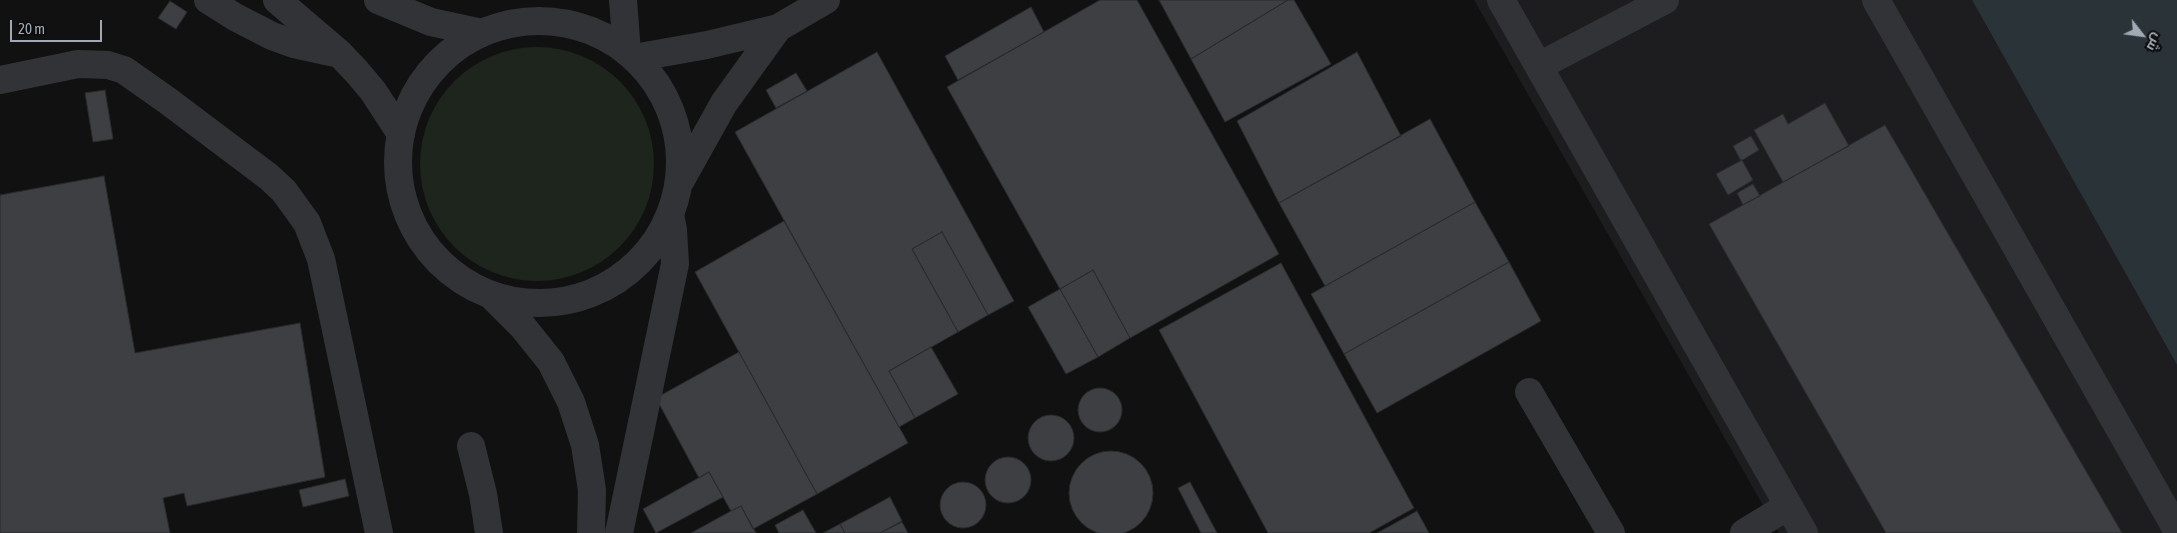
<!DOCTYPE html>
<html>
<head>
<meta charset="utf-8">
<style>
	body { margin:0 }
	#map { position:relative; width:2177px; height:533px; overflow:hidden; background:#111112; font-family:"Asap Condensed",Cairo,sans-serif }
	canvas { display:block }
	.north { position:absolute; left:2117px; top:10px; width:50px; height:50px; -webkit-text-stroke:4px #0c0c0d; paint-order:stroke; rotate:120deg; font-size:14px; font-weight:700; line-height:20px; text-align:center; color:#a1a9b4 }
	.north::after { content:''; display:block; margin:auto; width:18px; height:22px; background:#a1a9b4; clip-path:polygon(50% 0,100% 100%,50% 72%,0 100%) }
	.scale { position:absolute; left:10px; top:20px; width:92px; height:22px; box-sizing:border-box; border:2px solid #a1a9b4; border-top:0; padding-left:6px; font-size:15px; line-height:18px; white-space:nowrap; color:#a1a9b4; -webkit-text-stroke:4px #0c0c0d; paint-order:stroke }
</style>
</head>
<body>
<div id="map">
<canvas width="2177" height="533"></canvas>
<div class="north">ش</div>
<div class="scale">20 m</div>
</div>
<script>
const g = document.querySelector('canvas').getContext('2d');
g.lineJoin = 'round';
function fillPath(path, color) { g.fillStyle = color; g.fill(path, 'evenodd'); }
const shape = rows => new Path2D(rows.map(r => 'M' + r).join(''));
function stroke(path, color, width, dash) { g.strokeStyle = color; g.lineWidth = width; g.lineCap = dash ? 'butt' : 'round'; g.setLineDash(dash || []); g.stroke(path); }
fillPath(shape([
	[1474,0,1972,0,2177,365,2177,533,1779,533]
]), '#1d1d1f');
fillPath(shape([
	'420 164a117 117 0 1 1 234 0a117 117 0 1 1-234 0Z'
]), '#1d251d');
fillPath(shape([
	[1972,0,2177,0,2177,365]
]), '#293338');
const building = shape([
	[1100,0,1137,0,1279,254,1130,338,1093,270,1060,289,947,87,1100,0],
	[1159,0,1288,0,1191,59,1159,0],
	[1288,0,1294,0,1331,64,1225,122,1191,59,1288,0],
	[170,1,187,12,176,29,158,18,170,1],
	[1031,7,1044,32,958,80,945,56,1031,7],
	[877,52,1014,301,988,315,942,232,912,249,958,332,889,371,915,418,899,427,735,132,877,52],
	[1357,52,1401,136,1279,203,1237,121,1357,52],
	[796,73,807,91,776,108,766,90,796,73],
	[105,90,113,139,93,142,85,93,105,90],
	[1825,103,1849,146,1783,182,1754,130,1783,114,1788,124,1825,103],
	[1430,119,1475,202,1325,286,1279,203,1430,119],
	[1885,125,2122,533,1886,533,1709,224,1885,125],
	[1751,136,1759,150,1741,161,1733,146,1751,136],
	[1742,160,1753,180,1728,195,1716,174,1742,160],
	[104,176,135,353,300,323,325,477,187,506,184,493,163,498,170,533,0,533,0,195,104,176],
	[1753,184,1760,196,1743,205,1737,193,1753,184],
	[1475,202,1509,262,1344,354,1311,294,1475,202],
	[784,221,908,443,817,494,695,272,784,221],
	[942,232,988,315,958,332,912,249,942,232],
	[1509,262,1541,321,1377,413,1344,354,1509,262],
	[1281,263,1414,508,1369,533,1268,533,1159,330,1281,263],
	[1093,270,1130,338,1098,357,1060,289,1093,270],
	[1060,289,1098,357,1066,374,1028,307,1060,289],
	[931,347,958,394,915,418,889,371,931,347],
	[739,352,817,494,753,529,741,506,731,511,709,472,699,478,656,398,739,352],
	'1078 410a22 22 0 1 1 44 0a22 22 0 1 1-44 0Z',
	'1028 438a23 23 0 1 1 46 0a23 23 0 1 1-46 0Z',
	'1069 493a42 42 0 1 1 84 0a42 42 0 1 1-84 0Z',
	'985 480a23 23 0 1 1 46 0a23 23 0 1 1-46 0Z',
	[709,472,723,497,656,533,643,509,709,472],
	[345,479,349,496,303,507,299,490,345,479],
	[1190,482,1217,533,1201,533,1178,488,1190,482],
	'940 505a23 23 0 1 1 46 0a23 23 0 1 1-46 0Z',
	[890,497,902,521,880,533,845,533,840,524,890,497],
	[741,506,756,533,691,533,731,511,741,506],
	[803,510,816,533,779,533,775,525,803,510],
	[1417,511,1429,533,1377,533,1417,511],
	[902,522,908,533,880,533,902,522],
	[840,524,845,533,823,533,840,524]
]);
fillPath(building, '#3d3f42');
stroke(building, '#2b2b2e', 1);
stroke(shape([
	[208,0,235,17,272,36,294,44,335,53],
	[277,0,339,53,357,72,373,91,401,134],
	[378,0,431,22,482,33],
	[623,0,627,52],
	[1501,0,1804,533],
	[1876,0,2177,530],
	'398 162a141 141 0 1 1 282 0a141 141 0 1 1-282 0Z',
	[634,58,707,45,778,28,826,0],
	[1539,66,1665,0],
	[0,80,78,64,108,65,124,70,168,101,269,177,284,191,307,223,321,259,379,533],
	[681,180,724,103,778,28],
	[492,296,523,327,551,362,571,402,585,445,592,490,591,533],
	[1529,392,1611,533],
	[471,446,483,494,489,533],
	[619,533,675,264,673,230,670,214],
	[1744,533,1788,506]
]), '#323337', 28);
</script>
</body>
</html>
